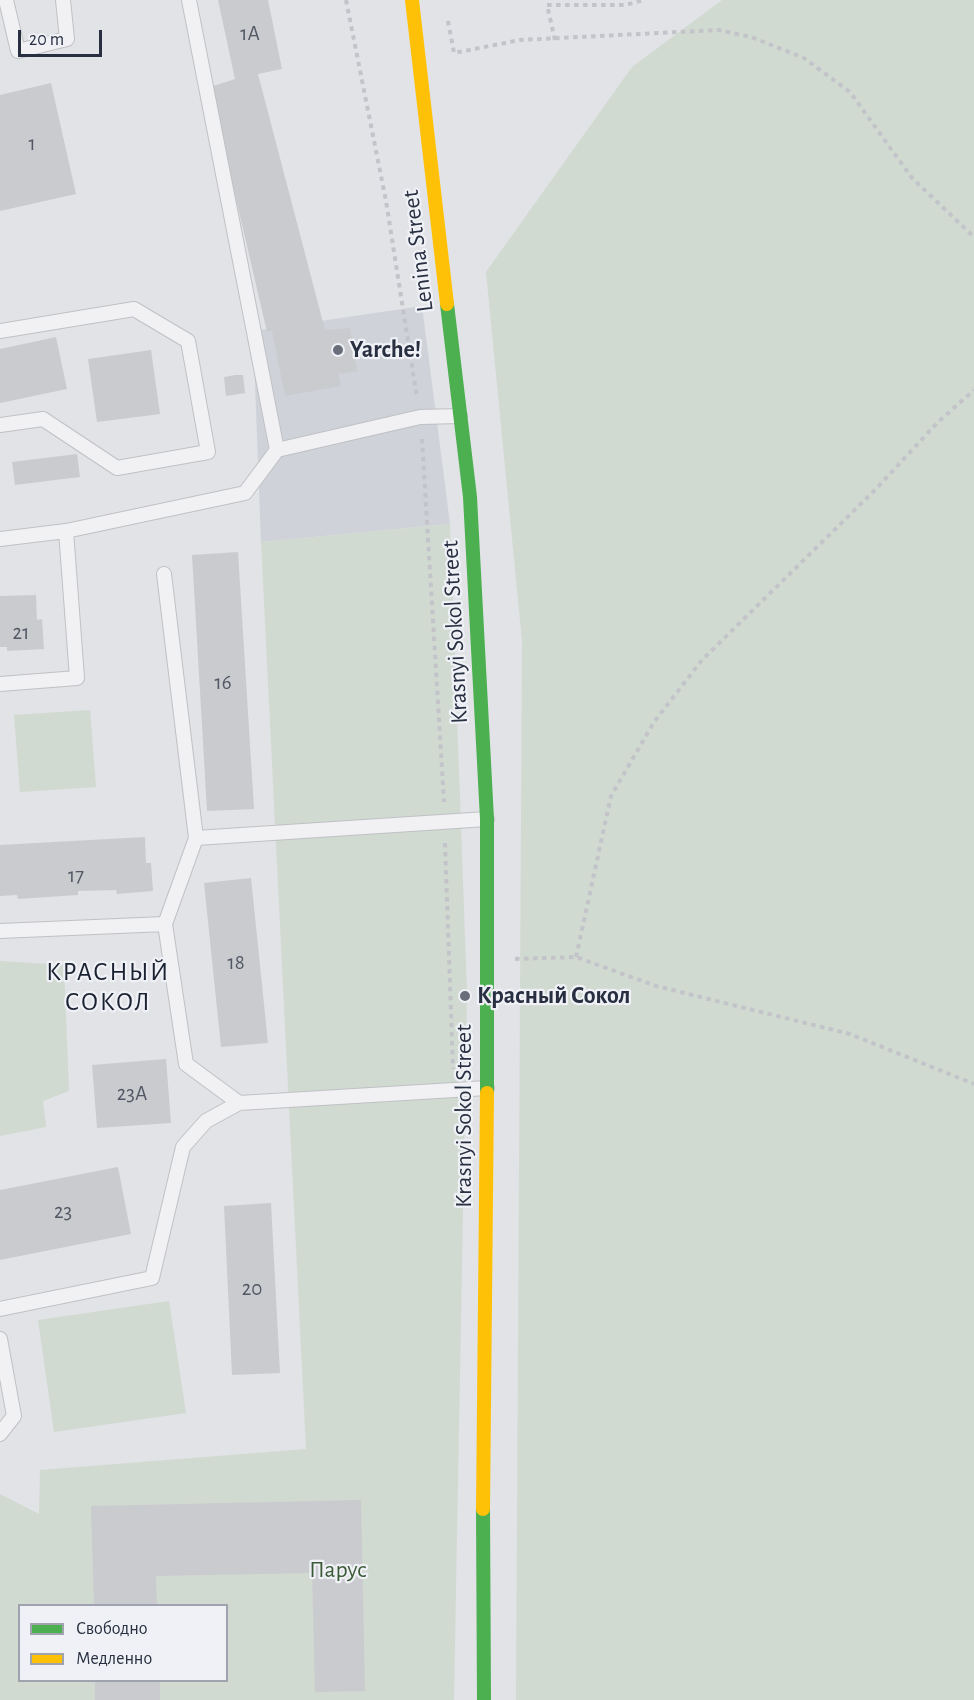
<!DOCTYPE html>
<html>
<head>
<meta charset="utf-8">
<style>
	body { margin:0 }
	#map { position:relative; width:974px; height:1700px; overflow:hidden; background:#e1e3e6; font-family:"Alegreya Sans",sans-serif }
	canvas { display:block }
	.legend { position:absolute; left:18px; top:1604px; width:210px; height:78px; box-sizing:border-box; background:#eff1f6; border:2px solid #9fa3ad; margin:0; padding:8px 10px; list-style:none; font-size:18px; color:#282f40 }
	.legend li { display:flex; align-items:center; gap:12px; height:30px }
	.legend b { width:30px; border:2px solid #9fa3ad }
	.scale { position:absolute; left:18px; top:30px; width:84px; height:27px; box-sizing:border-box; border:3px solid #282f40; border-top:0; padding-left:8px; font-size:18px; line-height:21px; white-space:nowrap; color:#282f40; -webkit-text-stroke:4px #eff1f6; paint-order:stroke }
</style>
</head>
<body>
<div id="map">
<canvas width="974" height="1700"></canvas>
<ul class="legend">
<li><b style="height:8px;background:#4caf50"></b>Свободно</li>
<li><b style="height:8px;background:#ffc107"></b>Медленно</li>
</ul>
<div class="scale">20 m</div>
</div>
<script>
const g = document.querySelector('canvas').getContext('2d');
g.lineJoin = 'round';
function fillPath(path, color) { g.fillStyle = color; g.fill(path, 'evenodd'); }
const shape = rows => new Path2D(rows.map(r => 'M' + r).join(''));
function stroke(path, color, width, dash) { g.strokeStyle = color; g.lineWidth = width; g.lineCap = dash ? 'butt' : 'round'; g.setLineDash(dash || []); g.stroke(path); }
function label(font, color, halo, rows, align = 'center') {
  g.font = font + ' "Alegreya Sans",sans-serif'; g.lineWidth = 4.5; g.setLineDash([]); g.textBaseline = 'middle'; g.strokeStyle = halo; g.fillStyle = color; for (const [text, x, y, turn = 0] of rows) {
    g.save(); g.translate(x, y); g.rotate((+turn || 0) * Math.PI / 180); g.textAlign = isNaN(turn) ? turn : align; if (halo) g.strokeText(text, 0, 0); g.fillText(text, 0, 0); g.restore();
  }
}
fillPath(shape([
	[422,306,450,524,261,542,253,331]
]), '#cfd2d9');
fillPath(shape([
	[722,0,974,0,974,1700,516,1700,522,641,486,272,632,67],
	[450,524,467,992,454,1700,0,1700,0,1494,39,1514,40,1470,306,1449,261,542],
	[20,1606,226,1606,226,1680,20,1680],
	[90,710,96,787,20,792,14,715],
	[0,961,64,965,69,1091,43,1101,46,1127,0,1136],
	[169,1301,186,1413,54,1432,38,1320]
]), '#d1dad1');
fillPath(shape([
	[218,0,268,0,282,69,258,74,325,330,350,328,357,371,338,374,341,386,285,396,272,331,267,332,210,87,235,79],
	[51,83,76,194,0,211,0,95],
	[56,337,67,389,0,403,0,349],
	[151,350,160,414,97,422,88,359],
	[235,375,243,375,245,393,226,396,224,377],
	[77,454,80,477,15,485,12,462],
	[238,552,254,809,207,811,192,555],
	[36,595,37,620,42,619,44,649,7,651,7,647,0,647,0,596],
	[145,837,146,863,151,863,153,891,117,894,116,890,78,891,78,895,18,899,17,895,0,896,0,845],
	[251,878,268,1043,221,1047,204,883],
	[166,1059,171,1123,97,1128,92,1065],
	[118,1167,131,1234,0,1260,0,1190],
	[271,1203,280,1373,232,1375,224,1206],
	[361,1500,365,1691,315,1692,312,1573,156,1576,157,1606,94,1606,91,1506],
	[95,1680,160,1680,160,1700,95,1700]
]), '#cacbce');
const lane = shape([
	[6,0,18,51,67,39,63,0],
	[189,0,277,450],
	[0,331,134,309,188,341,208,452,117,468,43,419,0,425],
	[0,539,66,531,245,493,277,450,420,417,460,416],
	[164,574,196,838],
	[0,684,77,678,66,531],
	[165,924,186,1064,239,1103],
	[0,931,165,924,196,838,487,819],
	[0,1309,152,1278,183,1147,206,1121,239,1103,487,1088],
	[0,1339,14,1416,0,1434]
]);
stroke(lane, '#bfc1c4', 16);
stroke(shape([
	[346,0,386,201,417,398],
	[448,21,454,53,520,40,718,30,751,37,804,58,850,92,912,178,974,237],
	[555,40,547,5,625,5,644,0],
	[422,439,444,802],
	[445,843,453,1069],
	[576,957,611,796,654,722,702,660,875,490,937,423,974,390],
	[515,959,576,957,656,986,850,1034,974,1084]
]), '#c3c4ca', 4, [4.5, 4.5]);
stroke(lane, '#f1f1f3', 14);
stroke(shape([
	[447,304,470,497,487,819,487,1093],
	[483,1509,484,1700]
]), '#4caf50', 14);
stroke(shape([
	[412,0,447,304],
	[483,1509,487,1093]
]), '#ffc107', 14);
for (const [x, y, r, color] of [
	[338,350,6,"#696e7a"],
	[465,996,6,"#696e7a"]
]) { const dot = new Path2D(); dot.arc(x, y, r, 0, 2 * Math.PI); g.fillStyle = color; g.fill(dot); stroke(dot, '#eff1f6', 2); }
label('21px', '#515764', null, [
	["1А",250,34],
	["1",32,144],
	["21",21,633],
	["16",223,683],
	["17",76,876],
	["18",236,963],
	["23А",132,1094],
	["23",63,1212],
	["20",252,1289]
]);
label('24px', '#282f40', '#eff1f6', [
	["Lenina Street",418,251,-97],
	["Krasnyi Sokol Street",455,632,-93],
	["Krasnyi Sokol Street",464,1116,-90]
]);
label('bold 24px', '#282f40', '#eff1f6', [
	["Yarche!",350,350],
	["Красный Сокол",477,996]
], 'left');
label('24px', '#3b5b36', '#eff1f6', [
	["Парус",338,1570]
]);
g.letterSpacing = '1.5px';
label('26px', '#1a2130', '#eff1f6', [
	["КРАСНЫЙ",108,972],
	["СОКОЛ",108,1002]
]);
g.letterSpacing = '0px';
</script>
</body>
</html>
